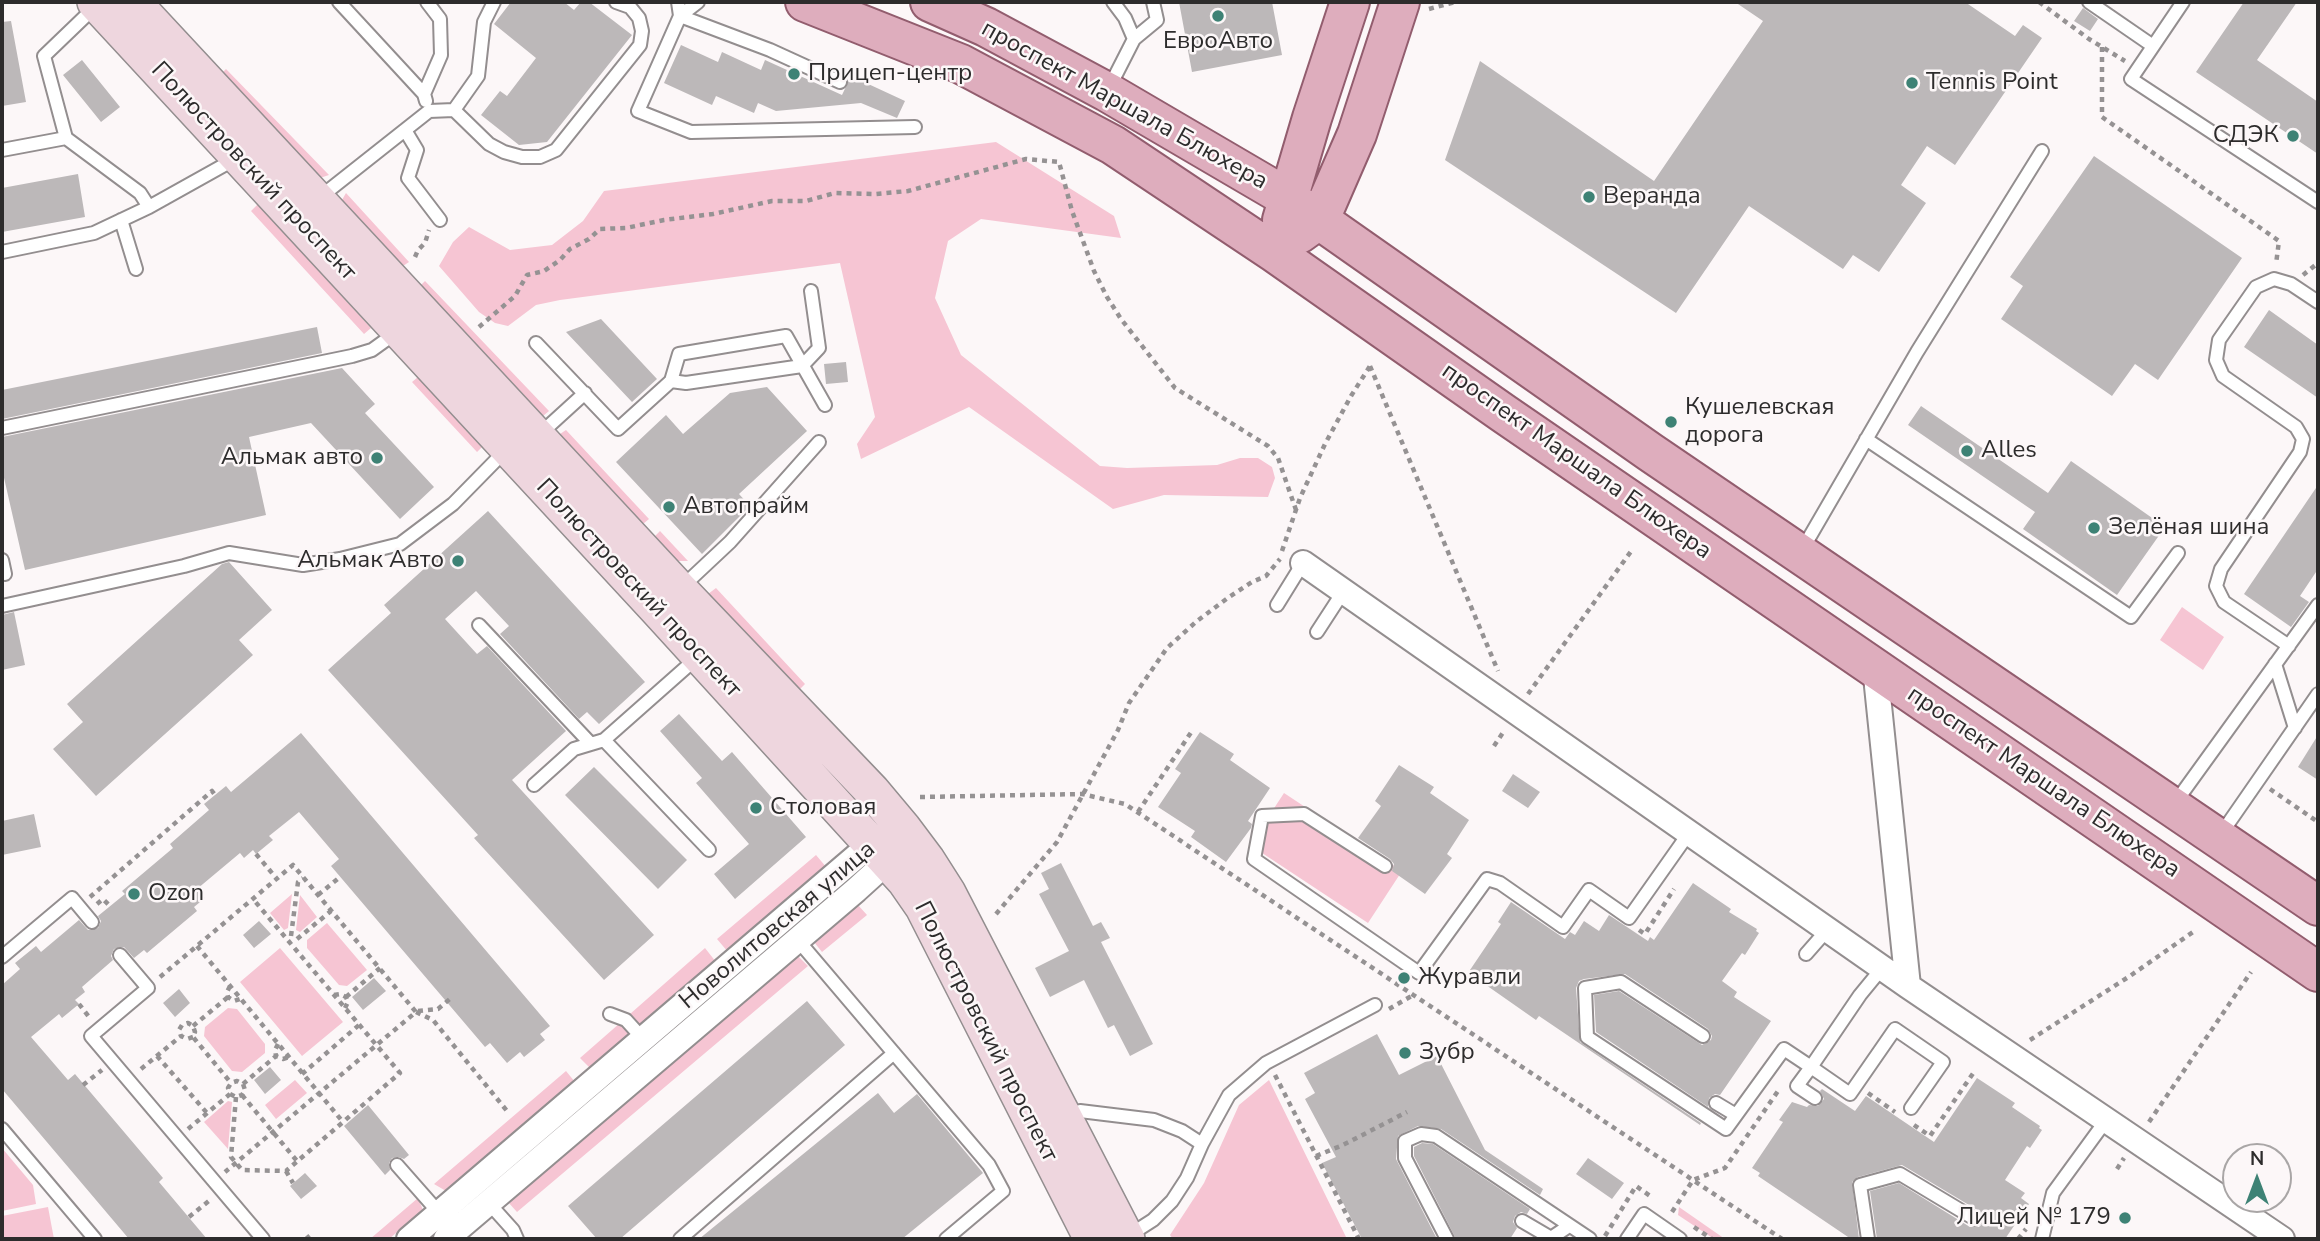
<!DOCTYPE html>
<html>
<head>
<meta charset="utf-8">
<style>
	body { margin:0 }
	#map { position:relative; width:2320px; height:1241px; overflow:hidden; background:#fcf7f8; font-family:"Nunito Sans",sans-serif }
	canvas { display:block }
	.frame { position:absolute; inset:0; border:4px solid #2d2c2c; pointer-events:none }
	.north { position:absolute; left:2222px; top:1143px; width:70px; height:70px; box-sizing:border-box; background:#fcf7f8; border:2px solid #a9a6a6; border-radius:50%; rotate:0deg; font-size:19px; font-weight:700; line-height:28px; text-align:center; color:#2d2c2c }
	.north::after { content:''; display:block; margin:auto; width:24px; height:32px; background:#3e8275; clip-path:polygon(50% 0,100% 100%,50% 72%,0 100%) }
</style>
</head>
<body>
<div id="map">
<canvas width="2320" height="1241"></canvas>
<div class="frame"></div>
<div class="north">N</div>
</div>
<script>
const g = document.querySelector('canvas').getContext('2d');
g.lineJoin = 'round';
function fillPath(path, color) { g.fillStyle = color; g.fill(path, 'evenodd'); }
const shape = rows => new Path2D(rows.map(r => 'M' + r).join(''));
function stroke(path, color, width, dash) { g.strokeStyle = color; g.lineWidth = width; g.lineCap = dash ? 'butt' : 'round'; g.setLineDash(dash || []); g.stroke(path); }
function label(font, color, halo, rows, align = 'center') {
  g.font = font + ' "Nunito Sans",sans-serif'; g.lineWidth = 5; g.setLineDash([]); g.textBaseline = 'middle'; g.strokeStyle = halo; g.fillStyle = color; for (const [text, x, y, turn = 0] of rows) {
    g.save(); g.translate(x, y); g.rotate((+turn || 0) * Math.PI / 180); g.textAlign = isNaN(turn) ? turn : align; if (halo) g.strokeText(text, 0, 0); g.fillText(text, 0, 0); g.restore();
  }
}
fillPath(shape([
	[226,69,329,175,320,178,223,72],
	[996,142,1114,216,1121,238,981,219,948,241,935,298,961,355,1100,466,1127,468,1217,465,1240,458,1258,458,1272,467,1275,478,1268,497,1164,495,1113,509,969,407,861,459,857,444,875,417,840,263,560,300,536,305,508,326,495,323,479,312,439,266,453,242,469,227,510,250,552,245,583,221,604,191],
	[346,193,409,262,403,266,342,200],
	[258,204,371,328,364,334,251,211],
	[425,281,549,411,543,416,421,285],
	[418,377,482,447,477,452,412,382],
	[566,430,649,519,643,524,560,434],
	[660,531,688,561,678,561,654,537],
	[716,588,805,684,798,691,708,594],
	[2182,607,2224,637,2203,670,2160,640],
	[1284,793,1402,871,1368,923,1250,845],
	[816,855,827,868,728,952,717,939],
	[292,894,288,928,284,930,270,913],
	[300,895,317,917,300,932,296,930],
	[858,905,867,915,822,952,814,942],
	[327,923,367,970,347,986,339,985,307,948,307,940],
	[280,948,343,1022,302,1056,240,982],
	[705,948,716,962,642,1028,630,1014],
	[798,956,808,966,517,1212,508,1202],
	[228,1008,237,1009,265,1044,265,1053,242,1072,232,1071,204,1036,205,1027],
	[620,1023,631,1035,590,1068,580,1058],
	[566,1071,575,1082,446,1191,434,1184],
	[295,1080,307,1093,276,1119,265,1105],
	[1269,1080,1347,1239,1173,1239,1170,1235,1204,1183,1239,1105],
	[228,1101,232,1102,228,1149,204,1122],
	[2,1148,33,1185,36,1204,2,1211],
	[418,1198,423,1210,389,1239,370,1239],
	[48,1207,54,1239,2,1239,2,1216],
	[1679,1207,1725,1239,1714,1239,1678,1215]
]), '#f6c5d3');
fillPath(shape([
	[511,2,564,2,574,10,581,2,589,2,632,35,547,142,519,145,481,115,500,91,507,96,536,58,494,24],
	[1179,2,1272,2,1282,55,1192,72],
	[1735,2,1965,2,2015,36,2023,25,2042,38,1955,165,1927,146,1901,185,1926,203,1879,272,1853,255,1843,269,1749,206,1676,313,1445,160,1480,61,1654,181,1763,21],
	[2244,2,2297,2,2257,60,2318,102,2318,154,2196,72],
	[2083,8,2098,19,2090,31,2074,21],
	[11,21,26,102,2,106,2,22],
	[681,45,718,62,722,52,761,70,765,60,842,95,851,76,905,101,897,118,861,103,776,111,758,103,754,113,716,96,712,105,664,83],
	[82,60,120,107,101,122,63,75],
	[2094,156,2242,258,2158,380,2135,364,2112,396,2001,319,2023,286,2010,277],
	[78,174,85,217,2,232,2,188],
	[2269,310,2318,345,2318,398,2244,347],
	[601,319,657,379,632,402,566,332],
	[317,327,322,353,2,419,2,390],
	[846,362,848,382,826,384,824,364],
	[342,368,375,404,365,413,434,487,400,519,311,423,249,437,266,515,25,570,2,469,2,437],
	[767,387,807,431,739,494,750,506,702,554,616,462,666,415,683,434,730,393],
	[1921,406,2048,493,2071,461,2165,527,2117,595,2023,529,2035,512,1908,425],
	[2318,485,2318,569,2300,596,2309,602,2291,627,2244,594],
	[488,511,645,682,599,724,587,712,579,719,500,634,509,626,476,591,445,619,477,654,487,646,566,731,512,780,654,935,604,980,474,838,478,835,328,670,391,613,384,605],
	[229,562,272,610,239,640,253,655,96,796,53,749,83,722,67,704,222,564],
	[14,612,25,665,2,670,2,615],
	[679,714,722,761,732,752,806,837,735,899,714,874,749,844,696,783,702,778,660,731],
	[1200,732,1234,754,1230,760,1270,788,1248,821,1252,824,1251,828,1226,862,1191,837,1195,831,1158,807,1181,773,1175,769],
	[301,733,550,1026,540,1034,545,1040,524,1057,520,1052,507,1063,490,1043,485,1047,331,866,339,859,299,812,269,836,273,840,256,854,253,850,244,858,240,853,197,889,205,898,194,907,197,911,147,953,144,950,134,958,124,947,114,949,111,956,113,960,82,987,85,992,75,1000,79,1004,62,1018,59,1014,31,1037,68,1080,75,1074,163,1178,159,1182,207,1239,129,1239,2,1089,2,985,20,969,15,963,36,946,41,952,79,920,88,930,98,928,101,921,98,916,125,894,122,891,173,848,170,844,209,810,204,804,226,786,231,792],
	[2318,735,2318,780,2298,767],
	[1399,765,1434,787,1430,793,1469,820,1447,854,1452,858,1425,894,1392,871,1394,864,1390,859,1358,838,1381,806,1375,801],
	[594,767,687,860,658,889,565,795],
	[1513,774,1540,792,1528,808,1502,791],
	[34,814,41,847,2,855,2,821],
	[1061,863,1093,926,1101,922,1110,938,1101,942,1153,1044,1130,1056,1114,1025,1108,1028,1084,980,1050,997,1035,968,1069,951,1039,894,1049,889,1041,873],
	[1693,883,1731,909,1729,912,1757,929,1756,931,1759,933,1745,955,1742,953,1722,981,1737,992,1734,997,1771,1021,1720,1095,1715,1094,1709,1098,1708,1107,1596,1032,1594,995,1619,991,1702,1045,1711,1040,1712,1036,1708,1029,1625,974,1584,979,1579,981,1576,988,1580,1042,1701,1123,1700,1125,1539,1016,1536,1020,1476,978,1478,975,1470,970,1501,924,1498,922,1511,902,1565,939,1570,932,1575,935,1584,921,1599,931,1609,915,1648,941,1650,937,1654,940],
	[259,921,271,934,254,948,243,935],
	[374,978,386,991,363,1010,352,997],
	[179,989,190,1003,175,1017,163,1003],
	[807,1001,845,1045,620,1239,597,1239,568,1206],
	[1377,1034,1399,1075,1437,1056,1485,1150,1543,1189,1540,1195,1441,1129,1418,1126,1398,1136,1396,1159,1437,1239,1362,1239,1322,1163,1336,1157,1305,1099,1315,1093,1304,1073],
	[270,1067,281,1080,265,1094,254,1080],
	[1977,1078,2015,1103,2012,1107,2040,1126,2039,1128,2042,1130,2030,1148,2027,1146,2005,1180,2025,1193,2021,1198,2029,1204,2005,1239,1877,1239,1870,1191,1899,1183,1970,1227,1979,1227,1983,1223,1983,1215,1979,1211,1902,1165,1858,1177,1852,1182,1859,1239,1851,1239,1758,1176,1760,1173,1752,1168,1783,1122,1779,1120,1792,1102,1807,1107,1809,1105,1818,1106,1824,1099,1820,1091,1822,1089,1855,1111,1866,1096,1934,1142],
	[878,1093,894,1113,917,1094,983,1173,902,1239,699,1239],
	[368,1105,409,1155,404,1159,399,1157,392,1158,389,1163,390,1170,385,1175,344,1126],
	[1422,1143,1433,1144,1530,1209,1527,1214,1521,1212,1515,1216,1513,1222,1517,1228,1510,1239,1456,1239,1414,1156,1414,1147],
	[1588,1158,1624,1183,1612,1199,1576,1174],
	[305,1173,317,1186,301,1199,290,1186]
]), '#bcb8b9');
const service = shape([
	[339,2,424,94],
	[678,2,680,16,698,2],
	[1113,2,1125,18,1134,39],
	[2089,2,2153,46],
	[2183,2,2131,79,2318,202],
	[96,6,44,56,66,138,140,193,149,207],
	[840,82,770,50,680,16,638,111,691,132,915,127],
	[1109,88,1134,39,1157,20,1153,2],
	[426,101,424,94,441,55,440,19,427,2],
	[454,110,478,76,484,22,494,2],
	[405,130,417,150,408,178,440,220],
	[2,150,66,138],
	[319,198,429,111,454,110,489,144,504,152,522,157,540,157,556,150,640,45,642,31,639,18,630,7,616,2],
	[121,220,136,269],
	[2,252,94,233,149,207,235,159],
	[536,343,618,429,671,381,686,383,802,366,819,348,811,291],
	[671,381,679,354,786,336,825,405],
	[2,428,352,356,372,350,397,332],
	[540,434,585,393],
	[1866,439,2131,617,2178,553],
	[1802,550,1917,352,2042,151],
	[2,560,5,574],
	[682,587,730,542,819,442],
	[1277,605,1303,563],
	[2,606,184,566,229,553,303,565,340,559,400,544,453,504,506,450],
	[479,625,591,744],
	[1317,632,1343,592],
	[2289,646,2224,602,2216,586,2221,569,2300,452,2303,439,2296,427,2223,376,2216,360,2219,340,2256,287,2274,279,2291,284,2318,302],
	[2275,664,2295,728],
	[604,740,709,850],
	[534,785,574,749,604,740,699,656],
	[2175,803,2318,605],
	[2221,834,2318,694],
	[1385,866,1304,814,1262,816,1254,859,1419,973,1487,879,1500,883,1563,927,1589,890,1629,918,1689,833],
	[796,938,989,1165,1003,1191,946,1239],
	[1806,954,1828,929],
	[120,955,148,988,91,1036,263,1239],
	[2,957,72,898,92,922],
	[1883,967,1860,995,1811,1067,1850,1094,1895,1029,1943,1062,1911,1108],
	[610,1014,626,1020,645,1041],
	[1703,1036,1621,982,1585,988,1587,1037,1726,1129,1784,1049,1811,1067,1797,1086,1815,1098],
	[1716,1103,1736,1115],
	[1066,1114,1080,1111,1154,1120,1182,1131,1202,1144],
	[2,1129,95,1239],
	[397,1165,441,1215],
	[487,1201,513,1230,517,1239],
	[1522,1221,1551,1238,1569,1226],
	[1128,1236,1153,1220,1172,1201,1187,1178,1202,1144,1229,1095,1266,1063,1375,1005],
	[680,1239,894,1053],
	[1447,1239,1405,1158,1405,1141,1421,1134,1436,1136,1590,1239],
	[1627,1239,1644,1214,1680,1239],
	[1868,1239,1860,1185,1900,1174,1975,1219],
	[2042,1239,2053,1193,2107,1119]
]);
const minor = shape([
	[1303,563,1908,986,2282,1239],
	[1875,667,1908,986],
	[409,1239,871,844,883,837],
	[446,1239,856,890,888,861,893,850]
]);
const secondary = shape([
	[95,2,657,609,905,881,923,907,1092,1239],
	[133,2,679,589,872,791,903,828,927,860,948,893,1127,1239]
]);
const primary = shape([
	[805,2,961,64,1113,145,1275,253,1503,413,2318,972],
	[930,2,986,27,1107,92,1288,198,1650,452,2318,906],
	[1282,220,1312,118,1350,2],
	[1299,234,1320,219,1357,134,1400,2]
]);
stroke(service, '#938e8f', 16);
stroke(minor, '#938e8f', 28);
stroke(secondary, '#938e8f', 38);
stroke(primary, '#925d6e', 42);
stroke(shape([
	[2039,2,2089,39,2125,61],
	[1429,9,1455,2],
	[2102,47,2102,117,2279,241,2276,264],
	[415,257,418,250,425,243,429,230],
	[2303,275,2318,263],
	[479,327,515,296,527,275,544,271,560,260,570,249,589,239,600,229,626,228,664,220,713,214,772,201,806,201,835,193,876,194,908,191,1026,159,1059,162,1072,211,1094,271,1107,297,1121,319,1175,388,1268,446,1278,458,1296,510],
	[1370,366,1498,671],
	[1282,551,1300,498,1325,444,1351,396,1370,366],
	[1528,694,1632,550],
	[1494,746,1504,731],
	[2270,789,2318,822],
	[920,797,1082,794,1125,804,1782,1239],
	[1138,812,1192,731],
	[256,854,277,879],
	[318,895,340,877],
	[90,897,212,791,215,795],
	[97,904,103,899,110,906],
	[996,914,1057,842,1118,730,1129,703,1167,648,1197,621,1229,597,1252,582,1266,576,1280,559],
	[1639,930,1645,934,1674,889],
	[291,936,298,882,303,878],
	[297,939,331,911],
	[197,946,343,1122],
	[160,977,293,865,416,1012,225,1172],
	[230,986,227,992,228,997,234,1001,240,999],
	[334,995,340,994,346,997,348,1002,345,1008],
	[346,997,380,968],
	[79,1004,89,1017],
	[1389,1009,1415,994],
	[418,1011,438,1009,451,998],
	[416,1012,433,1020,507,1111],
	[193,1026,228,997],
	[193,1037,187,1039,181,1036,179,1030,182,1025,188,1023,193,1026,195,1032,193,1037,231,1083],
	[2030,1040,2130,976,2193,932],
	[278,1044,275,1050,276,1056,283,1059,289,1057],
	[157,1056,207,1113],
	[141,1069,181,1036],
	[302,1074,359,1025],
	[1275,1075,1359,1239],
	[243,1084,276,1056],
	[83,1085,102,1070],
	[1868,1093,1895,1112],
	[242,1095,297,1161],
	[236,1097,231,1157,242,1170,286,1171,400,1073,253,899],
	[2149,1122,2251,972],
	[1914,1125,1930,1136,1974,1072],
	[188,1129,230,1094,228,1088,231,1083,237,1081,243,1084,245,1090,242,1095,236,1097,230,1094],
	[1316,1156,1343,1145,1407,1112],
	[2117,1169,2124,1158],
	[286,1171,293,1183],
	[1672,1212,1693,1180,1725,1168,1778,1091],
	[189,1217,210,1200],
	[1694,1227,1712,1239],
	[1605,1236,1636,1186,1653,1198],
	[306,1239,313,1233],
	[2018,1239,2026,1229]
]), '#959293', 4.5, [5, 5]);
stroke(service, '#fff', 12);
stroke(minor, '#fff', 24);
stroke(secondary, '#eed6de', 35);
stroke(primary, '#deadbd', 38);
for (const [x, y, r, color] of [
	[1218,16,7,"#3e8275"],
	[794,74,7,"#3e8275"],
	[1912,83,7,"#3e8275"],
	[2293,136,7,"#3e8275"],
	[1589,197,7,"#3e8275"],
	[1671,422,7,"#3e8275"],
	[1967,451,7,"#3e8275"],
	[377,458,7,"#3e8275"],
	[669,507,7,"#3e8275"],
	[2094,528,7,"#3e8275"],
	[458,561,7,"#3e8275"],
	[756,808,7,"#3e8275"],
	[134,894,7,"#3e8275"],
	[1404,978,7,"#3e8275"],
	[1405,1053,7,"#3e8275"],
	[2125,1218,7,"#3e8275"]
]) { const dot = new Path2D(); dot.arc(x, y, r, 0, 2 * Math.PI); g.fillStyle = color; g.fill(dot); stroke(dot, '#fcf7f8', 2.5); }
label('24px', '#2d2c2c', '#fcf7f8', [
	["ЕвроАвто",1218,42,"center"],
	["Прицеп-центр",808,74],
	["Tennis Point",1926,83],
	["СДЭК",2279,136,"right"],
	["Веранда",1603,197],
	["Кушелевская",1685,408],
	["дорога",1685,436],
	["Alles",1981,451],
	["Альмак авто",363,458,"right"],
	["Автопрайм",683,507],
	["Зелёная шина",2108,528],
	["Альмак Авто",444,561,"right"],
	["Столовая",770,808],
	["Ozon",148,894],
	["Журавли",1418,978],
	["Зубр",1419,1053],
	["Лицей № 179",2111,1218,"right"]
], 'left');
label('24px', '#2d2c2c', '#fcf7f8', [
	["проспект Маршала Блюхера",1124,106,29],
	["Полюстровский проспект",253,172,47],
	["проспект Маршала Блюхера",1576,462,35],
	["Полюстровский проспект",638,589,47],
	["проспект Маршала Блюхера",2043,783,34],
	["Новолитовская улица",778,926,-40],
	["Полюстровский проспект",985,1032,63]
]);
</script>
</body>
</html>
